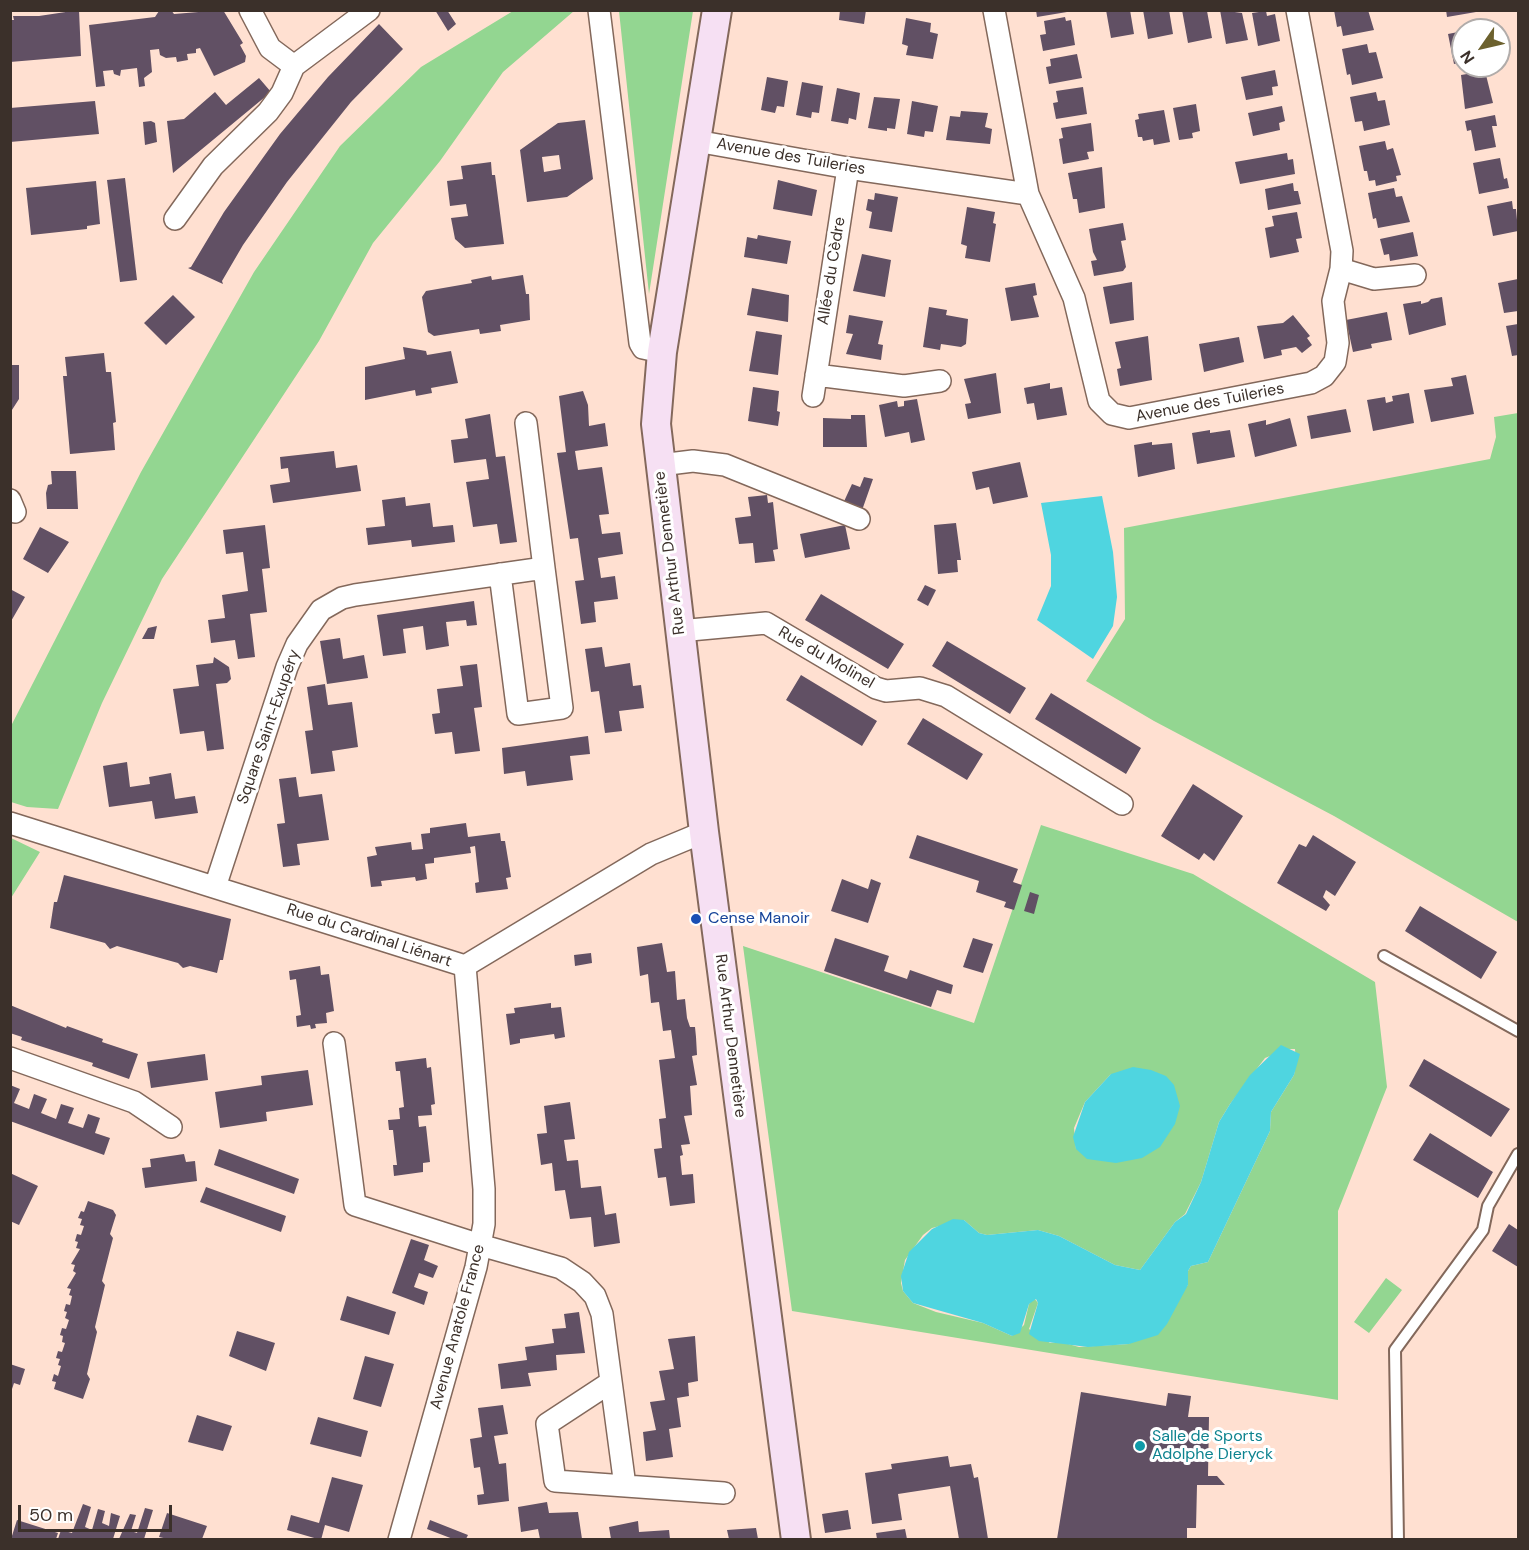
<!DOCTYPE html>
<html>
<head>
<meta charset="utf-8">
<style>
	body { margin:0 }
	#map { position:relative; width:1529px; height:1550px; overflow:hidden; background:#ffe0d1; font-family:"DM Sans",sans-serif }
	canvas { display:block }
	.frame { position:absolute; inset:0; border:12px solid #3b302a; pointer-events:none }
	.north { position:absolute; left:1451px; top:18px; width:60px; height:60px; box-sizing:border-box; background:#fff; border:2px solid #b1acaa; border-radius:50%; rotate:236deg; font-size:16px; font-weight:700; line-height:24px; text-align:center; color:#3b302a }
	.north::after { content:''; display:block; margin:auto; width:21px; height:27px; background:#6c612e; clip-path:polygon(50% 0,100% 100%,50% 72%,0 100%) }
	.scale { position:absolute; left:18px; top:1505px; width:154px; height:27px; box-sizing:border-box; border:3px solid #3b302a; border-top:0; padding-left:8px; font-size:18px; line-height:21px; white-space:nowrap; color:#3b302a; -webkit-text-stroke:4px #fff; paint-order:stroke }
</style>
</head>
<body>
<div id="map">
<canvas width="1529" height="1550"></canvas>
<div class="frame"></div>
<div class="north">N</div>
<div class="scale">50 m</div>
</div>
<script>
const g = document.querySelector('canvas').getContext('2d');
g.lineJoin = 'round';
function fillPath(path, color) { g.fillStyle = color; g.fill(path, 'evenodd'); }
const shape = rows => new Path2D(rows.map(r => 'M' + r).join(''));
function stroke(path, color, width, dash) { g.strokeStyle = color; g.lineWidth = width; g.lineCap = dash ? 'butt' : 'round'; g.setLineDash(dash || []); g.stroke(path); }
function label(font, color, halo, rows, align = 'center') {
  g.font = font + ' "DM Sans",sans-serif'; g.lineWidth = 6; g.setLineDash([]); g.textBaseline = 'middle'; g.strokeStyle = halo; g.fillStyle = color; for (const [text, x, y, turn = 0] of rows) {
    g.save(); g.translate(x, y); g.rotate((+turn || 0) * Math.PI / 180); g.textAlign = isNaN(turn) ? turn : align; if (halo) g.strokeText(text, 0, 0); g.fillText(text, 0, 0); g.restore();
  }
}
fillPath(shape([
	[513,11,574,11,503,72,440,161,373,243,319,341,162,579,102,703,58,809,27,807,11,802,11,726,141,472,254,272,340,146,421,67],
	[619,11,693,11,649,294],
	[1518,413,1518,922,1334,816,1154,721,1086,681,1125,619,1124,528,1490,459,1496,437,1494,417],
	[1041,825,1193,874,1375,982,1387,1087,1338,1211,1338,1400,792,1311,743,946,974,1023],
	[1288,1049,1295,1049,1296,1063,1294,1075,1271,1112,1270,1131,1208,1262,1191,1266,1188,1271,1188,1285,1129,1344,1079,1347,1061,1342,1050,1343,1029,1329,1038,1303,1034,1298,1029,1304,1024,1325,1012,1336,983,1323,936,1312,913,1303,903,1291,901,1283,905,1260,923,1235,932,1228,964,1220,979,1233,987,1235,1038,1230,1059,1236,1115,1265,1140,1270,1175,1222,1185,1214,1201,1182,1219,1122,1230,1104,1265,1058],
	[1111,1074,1076,1149,1074,1128,1085,1102],
	[11,838,40,852,11,898,10,838],
	[1386,1278,1402,1290,1369,1333,1354,1322]
]), '#93d691');
fillPath(shape([
	[1102,496,1113,552,1117,597,1113,626,1093,659,1037,620,1051,586,1051,555,1041,503],
	[1281,1045,1300,1054,1294,1075,1271,1112,1270,1131,1208,1262,1191,1266,1188,1271,1188,1285,1167,1324,1158,1335,1129,1344,1088,1347,1039,1341,1029,1334,1038,1303,1036,1299,1029,1304,1020,1333,1012,1336,983,1323,913,1303,903,1291,901,1276,909,1252,932,1229,953,1219,964,1220,979,1233,987,1235,1038,1230,1059,1236,1115,1265,1140,1270,1175,1222,1186,1214,1201,1182,1219,1122,1230,1104,1250,1075],
	[1133,1067,1151,1070,1166,1076,1174,1085,1180,1106,1175,1124,1160,1147,1142,1158,1116,1163,1087,1159,1076,1149,1073,1137,1085,1102,1111,1074]
]), '#4fd5e0');
fillPath(shape([
	[79,10,81,56,10,62,10,20,14,20,13,16,39,16],
	[171,10,174,14,223,10,243,43,240,45,246,56,245,62,214,76,200,48,196,49,196,53,187,54,188,60,177,62,176,57,166,58,160,55,159,49,150,50,152,72,144,78,145,86,139,87,137,68,121,70,120,76,114,74,113,70,103,71,105,86,96,87,89,25,155,17,159,11],
	[435,10,447,10,456,24,448,31],
	[840,10,866,10,864,24,839,20],
	[1036,10,1067,10,1067,12,1037,17],
	[1106,10,1130,10,1134,34,1111,38],
	[1143,10,1169,10,1173,34,1148,39],
	[1182,10,1207,11,1212,38,1188,43],
	[1220,10,1242,13,1248,40,1226,44],
	[1334,10,1368,10,1374,30,1343,36,1341,26,1337,27],
	[1446,10,1476,10,1476,12,1447,17],
	[1266,11,1267,16,1275,14,1280,41,1258,46,1252,13],
	[1065,17,1066,21,1071,20,1075,45,1043,51,1040,35,1046,34,1044,21],
	[906,18,931,23,930,32,938,34,933,59,906,55,908,46,902,44],
	[379,24,403,49,351,102,287,182,243,245,222,281,223,284,188,268,191,267,224,212,280,134,328,77],
	[1463,31,1463,62,1454,64,1448,34],
	[1367,44,1369,53,1376,52,1383,78,1352,85,1350,74,1347,75,1342,49],
	[1077,54,1082,78,1049,84,1046,67,1051,66,1050,59],
	[1275,70,1278,86,1272,87,1273,95,1246,100,1241,77],
	[1485,71,1493,103,1465,109,1461,75],
	[767,77,788,81,784,107,777,106,775,113,761,110],
	[259,78,271,92,173,173,167,121,184,119,215,92,226,105],
	[802,82,823,86,819,113,812,112,811,118,796,115],
	[1083,87,1087,114,1056,119,1053,103,1058,102,1056,91],
	[837,88,860,93,856,120,849,118,848,124,831,121],
	[1376,92,1378,101,1385,100,1390,125,1364,131,1362,121,1355,122,1350,97],
	[874,97,900,99,895,129,887,128,887,131,868,128],
	[95,101,99,134,10,142,10,108],
	[912,101,938,106,933,132,925,131,924,137,907,134],
	[1196,104,1200,131,1192,133,1193,138,1179,140,1173,108],
	[1282,106,1285,121,1279,123,1280,130,1253,136,1248,113],
	[1164,110,1170,142,1154,145,1153,139,1143,141,1142,137,1138,137,1135,120,1139,119,1138,114],
	[961,111,988,113,985,127,992,129,990,144,946,140,950,116,960,117],
	[1495,115,1497,126,1492,126,1496,147,1475,151,1471,130,1467,131,1465,121],
	[585,120,593,179,567,197,527,202,520,150,558,123],
	[559,155,561,169,544,172,542,157],
	[151,121,155,123,157,142,145,145,143,122],
	[1091,123,1094,151,1087,152,1089,159,1063,164,1059,139,1063,138,1061,128],
	[1385,141,1387,150,1393,148,1401,175,1396,176,1397,181,1376,186,1375,180,1369,181,1367,171,1364,171,1359,146],
	[1287,153,1288,160,1293,159,1295,174,1240,184,1235,162],
	[1500,158,1504,179,1507,178,1509,188,1479,194,1473,163],
	[491,162,492,175,495,175,504,244,465,248,455,239,451,218,468,216,466,204,450,206,447,181,463,179,461,166],
	[1102,167,1105,208,1079,213,1077,199,1073,199,1068,173],
	[125,178,137,280,120,282,107,180],
	[778,180,817,190,812,216,773,209],
	[96,181,100,224,87,226,87,229,31,235,26,188],
	[1293,183,1294,191,1298,191,1301,204,1268,210,1265,189],
	[1394,188,1396,197,1402,196,1410,222,1378,228,1376,218,1373,219,1368,193],
	[875,193,898,197,892,232,869,228,872,212,866,210,868,199,874,200],
	[1512,201,1513,209,1516,209,1518,231,1493,236,1487,206],
	[967,207,995,212,993,223,996,224,990,262,965,258,967,246,961,244],
	[1297,212,1302,238,1296,239,1299,252,1270,258,1265,228,1274,226,1272,216],
	[1123,223,1126,240,1121,241,1126,267,1123,271,1094,276,1091,261,1097,260,1093,252,1089,229],
	[1413,232,1418,256,1390,261,1389,254,1384,255,1380,239],
	[758,235,791,241,787,264,744,257,747,237,757,239],
	[862,254,891,260,885,297,853,291],
	[523,275,526,294,529,294,530,320,500,325,501,331,480,334,479,329,434,336,428,332,422,297,426,291,472,283,471,280,491,276,492,280],
	[1518,279,1518,311,1504,313,1498,283],
	[1132,282,1134,320,1110,324,1103,287],
	[1035,283,1037,295,1033,296,1039,317,1011,321,1005,288],
	[752,288,789,295,788,322,747,315],
	[173,295,195,317,166,345,144,323],
	[1442,297,1446,325,1409,335,1403,304,1421,301,1421,304,1428,302,1431,299],
	[929,307,947,310,946,315,968,319,966,344,961,347,941,344,940,350,923,347],
	[1387,312,1392,340,1371,344,1372,348,1353,352,1346,320],
	[849,315,883,321,878,344,883,345,881,360,846,354,853,334,846,333],
	[1293,315,1310,336,1307,338,1312,345,1302,353,1296,347,1281,350,1282,355,1264,359,1257,326,1283,323],
	[1518,324,1518,355,1512,356,1506,326],
	[756,331,782,335,778,375,749,371],
	[1148,336,1152,380,1120,386,1117,369,1121,368,1115,342],
	[1239,337,1244,362,1204,372,1199,344],
	[403,347,426,351,427,355,451,351,458,383,431,388,432,393,416,396,415,390,365,400,365,367,405,359],
	[104,353,106,372,111,372,116,422,113,423,115,450,70,454,63,376,67,376,65,357],
	[10,365,19,365,19,399,10,413],
	[996,373,1001,413,968,419,965,404,971,403,964,379],
	[1466,375,1474,414,1431,422,1424,390,1453,386,1451,378],
	[1050,383,1050,389,1062,387,1067,415,1037,420,1034,403,1027,404,1024,388],
	[753,387,779,391,777,411,780,412,778,426,748,421],
	[583,391,588,405,589,426,605,423,608,446,575,451,578,470,602,467,609,514,599,515,602,534,620,532,623,554,598,558,601,578,615,576,618,599,594,602,596,622,581,624,575,581,584,580,578,538,570,539,557,453,566,452,559,396],
	[1409,393,1414,423,1373,431,1367,400,1385,397,1386,403,1393,401,1392,396],
	[917,399,925,440,911,443,909,432,885,437,879,405,897,401,898,407,904,406,904,401],
	[1346,409,1351,432,1311,439,1307,416],
	[490,414,496,457,505,456,517,542,500,544,497,524,473,527,466,482,489,479,486,459,454,463,451,440,468,438,465,419],
	[851,415,865,415,867,447,823,447,823,418,851,419],
	[1290,418,1297,446,1255,457,1248,424,1266,420,1266,425],
	[1210,430,1210,433,1230,430,1235,457,1197,464,1192,433],
	[1152,442,1152,445,1172,443,1175,469,1138,477,1134,445],
	[334,451,336,468,357,465,361,491,273,503,270,485,290,482,288,468,281,469,280,457],
	[1020,462,1028,497,993,504,989,487,976,490,972,472],
	[51,471,76,471,78,509,47,509,46,493,48,485,52,484],
	[864,477,873,479,860,516,841,508,852,484,860,487],
	[767,495,768,503,773,502,778,549,773,550,775,561,755,563,753,543,739,544,735,518,751,516,748,497],
	[405,497,406,506,430,503,433,527,453,525,455,542,412,547,411,540,368,545,366,528,385,526,382,500],
	[956,523,961,560,957,560,958,572,938,574,934,525],
	[265,525,270,568,262,569,267,612,250,614,255,657,238,659,235,640,211,643,208,620,225,618,222,595,248,591,243,552,226,554,223,530],
	[845,525,850,549,805,558,800,534],
	[40,527,69,542,48,573,23,559],
	[925,585,936,590,928,606,917,600],
	[10,589,25,597,10,623],
	[821,594,904,644,888,669,805,620],
	[474,601,477,625,467,626,466,620,446,622,449,646,426,650,423,626,403,629,406,653,383,656,377,615],
	[157,626,154,639,142,639,148,628],
	[340,638,343,659,364,655,368,678,327,684,320,641],
	[947,641,1026,688,1010,714,932,666],
	[602,647,605,667,630,663,633,686,641,685,644,708,619,711,622,731,605,733,599,691,591,692,585,649],
	[214,657,229,667,231,679,227,683,216,684,224,749,207,751,204,731,180,734,173,689,199,686,196,665,213,663],
	[477,664,482,707,474,708,480,751,455,754,452,732,435,734,432,714,440,713,437,689,463,686,460,666],
	[801,675,877,721,862,746,786,700],
	[325,684,328,705,352,702,358,747,332,751,335,771,311,774,305,731,313,730,307,687],
	[1051,693,1141,748,1126,774,1035,719],
	[923,718,983,754,967,780,907,744],
	[588,736,590,754,570,756,573,780,527,786,525,771,504,774,502,748],
	[127,762,130,787,150,784,149,777,171,773,175,799,195,796,198,813,155,819,152,801,109,807,103,766],
	[296,777,299,797,322,794,329,840,297,844,300,865,283,867,277,824,285,823,279,779],
	[1193,784,1243,816,1214,861,1204,853,1199,860,1161,836],
	[466,823,468,837,500,833,501,841,505,841,511,877,506,878,508,889,476,893,475,883,479,882,475,846,470,847,471,853,434,858,434,863,425,864,427,879,416,881,415,877,381,881,382,886,371,887,367,857,377,855,375,847,411,842,412,850,423,849,421,834,430,833,430,828],
	[917,835,1018,869,1013,882,1022,885,1014,910,1004,907,1006,902,976,892,979,881,909,858],
	[1313,835,1356,862,1335,896,1326,890,1323,897,1330,905,1326,911,1277,883,1299,844,1306,847],
	[64,875,231,919,223,960,220,960,217,973,190,966,183,968,178,963,117,946,110,949,105,943,50,928,54,902,57,902],
	[842,879,868,889,871,879,881,883,868,923,831,911],
	[1030,892,1039,895,1034,914,1024,911],
	[1420,906,1497,952,1481,979,1405,931],
	[835,938,889,956,884,971,907,979,910,970,953,985,951,994,937,990,931,1007,824,971],
	[973,938,993,944,983,973,963,967],
	[662,943,667,972,675,971,677,1000,685,999,687,1018,690,1027,695,1027,696,1037,697,1055,692,1056,697,1085,690,1086,692,1115,684,1116,690,1144,681,1145,683,1155,680,1156,682,1175,693,1174,695,1203,670,1206,666,1177,658,1178,654,1149,662,1148,659,1119,666,1118,659,1060,675,1058,671,1030,663,1031,659,1002,651,1003,648,974,640,976,637,947],
	[591,953,592,963,575,966,574,955],
	[320,966,321,975,329,974,334,1011,326,1013,327,1023,315,1024,316,1028,311,1029,310,1025,297,1027,296,1016,301,1015,296,979,290,980,289,971],
	[551,1003,551,1008,561,1007,565,1037,555,1039,554,1034,520,1039,520,1043,510,1045,506,1014,515,1013,514,1008],
	[10,1005,66,1028,67,1026,103,1039,102,1042,138,1054,129,1079,92,1066,93,1063,21,1040,22,1037,10,1033],
	[205,1054,208,1080,151,1088,147,1062],
	[426,1058,427,1068,431,1067,435,1104,431,1105,432,1115,418,1116,419,1127,426,1126,430,1162,423,1163,423,1172,394,1176,393,1165,397,1165,393,1130,389,1130,388,1120,400,1119,399,1108,404,1107,400,1071,396,1071,395,1062],
	[1424,1059,1510,1109,1491,1137,1409,1086],
	[308,1070,313,1105,266,1112,267,1121,220,1128,215,1092,262,1085,261,1076],
	[10,1085,20,1089,14,1103,29,1109,34,1094,47,1099,41,1113,56,1119,61,1104,74,1108,68,1123,83,1128,88,1114,100,1118,95,1133,110,1138,104,1155,10,1121],
	[570,1102,575,1139,564,1140,567,1161,578,1160,581,1188,601,1186,605,1215,616,1213,620,1243,594,1247,591,1217,570,1219,565,1190,555,1191,552,1163,541,1165,537,1134,547,1133,544,1106],
	[1430,1133,1493,1172,1478,1198,1413,1160],
	[219,1149,299,1179,294,1194,214,1165],
	[184,1154,186,1162,195,1161,197,1181,145,1188,142,1168,151,1167,150,1159],
	[10,1173,38,1186,19,1225,10,1221],
	[206,1187,286,1216,281,1232,200,1202],
	[88,1201,113,1210,116,1215,110,1234,113,1238,102,1281,105,1285,95,1327,97,1332,87,1374,90,1379,83,1399,54,1389,56,1382,52,1381,54,1374,58,1376,61,1366,58,1365,60,1359,56,1358,58,1351,62,1352,65,1343,62,1342,63,1336,60,1335,62,1328,66,1329,69,1320,65,1318,67,1312,64,1311,66,1304,70,1305,72,1296,69,1295,71,1289,67,1288,76,1273,73,1271,75,1265,71,1264,80,1249,76,1248,78,1242,75,1241,77,1234,81,1235,84,1226,80,1225,82,1219,78,1218,81,1211,84,1212],
	[1509,1224,1518,1230,1518,1267,1492,1251],
	[411,1239,429,1245,424,1260,438,1266,433,1278,419,1273,414,1287,428,1292,424,1305,392,1293],
	[347,1296,396,1312,389,1335,340,1320],
	[579,1312,585,1353,556,1355,557,1370,528,1373,531,1386,501,1389,498,1364,527,1360,525,1347,554,1343,552,1329,566,1328,564,1314],
	[237,1331,275,1343,266,1371,229,1356],
	[695,1336,698,1381,688,1383,689,1396,677,1398,681,1427,669,1429,673,1457,646,1461,643,1432,656,1430,650,1402,665,1400,659,1371,674,1369,668,1339],
	[365,1356,394,1364,381,1407,353,1399],
	[10,1364,25,1369,20,1385,14,1383,11,1392],
	[1081,1392,1166,1406,1168,1393,1191,1396,1188,1417,1209,1417,1208,1476,1217,1476,1225,1485,1197,1485,1196,1528,1187,1528,1187,1539,1057,1539],
	[503,1405,508,1434,494,1436,499,1464,506,1463,509,1501,478,1505,477,1495,484,1494,480,1467,474,1468,470,1439,482,1437,478,1408],
	[197,1415,232,1426,223,1451,188,1442],
	[318,1417,368,1431,361,1457,310,1444],
	[948,1456,950,1467,971,1464,974,1478,978,1477,988,1539,959,1539,950,1486,898,1494,902,1520,872,1524,865,1473,892,1469,891,1464],
	[332,1477,363,1485,349,1532,325,1525,321,1540,287,1530,291,1515,319,1523],
	[547,1502,549,1513,578,1512,582,1539,540,1539,538,1529,521,1532,518,1507],
	[83,1504,91,1507,85,1527,92,1530,98,1509,105,1511,102,1523,109,1526,111,1513,120,1516,113,1539,58,1539,61,1530,72,1533],
	[145,1508,153,1510,144,1539,119,1539,130,1514,136,1515,131,1531,137,1533],
	[848,1510,851,1529,825,1533,822,1514],
	[167,1513,207,1526,202,1539,168,1539,159,1537],
	[17,1520,58,1533,56,1539,11,1539],
	[430,1520,468,1535,466,1539,453,1539,427,1529],
	[638,1521,639,1532,669,1530,670,1539,611,1539,609,1527],
	[756,1528,758,1539,729,1539,727,1530],
	[905,1529,907,1539,877,1539,876,1533]
]), '#615064');
const lane = shape([
	[1384,956,1518,1031],
	[1398,1540,1395,1350,1483,1230,1488,1206,1518,1154]
]);
const street = shape([
	[250,10,270,48,294,66],
	[599,10,640,343,643,348,662,352],
	[994,10,1028,194,1074,298,1099,401,1112,414,1129,418,1311,383,1324,376,1335,362,1338,343,1333,301,1341,269,1342,251,1297,10],
	[696,141,848,168,1028,194],
	[175,219,213,166,268,112,282,93,294,66,369,10],
	[1341,269,1374,279,1415,275],
	[816,375,904,386,940,381],
	[813,396,848,168],
	[660,465,693,461,725,465,859,519],
	[10,500,15,512],
	[500,574,518,714,562,708,544,568],
	[679,631,766,623,876,688,886,691,920,688,946,696,1122,804],
	[10,823,465,966,651,854,704,832],
	[215,887,287,667,297,644,321,610,342,598,355,595,544,568,526,423],
	[334,1043,355,1205,480,1245,561,1268,582,1282,595,1296,602,1314,625,1486],
	[10,1058,134,1102,171,1127],
	[611,1382,547,1424,555,1481,724,1493],
	[399,1540,476,1267,484,1224,484,1189,465,966]
]);
const secondary = shape([
	[717,10,662,352,656,424,704,832,796,1540]
]);
stroke(lane, '#83685b', 14);
stroke(street, '#83685b', 24);
stroke(secondary, '#83685b', 32);
stroke(lane, '#fff', 10);
stroke(street, '#fff', 21);
stroke(secondary, '#f6e0f3', 28);
for (const [x, y, r, color] of [
	[696,919,6,"#1a4fb4"],
	[1140,1446,6,"#0f9aa8"]
]) { const dot = new Path2D(); dot.arc(x, y, r, 0, 2 * Math.PI); g.fillStyle = color; g.fill(dot); stroke(dot, '#fff', 2); }
label('16px', '#3b302a', '#fff', [
	["Avenue des Tuileries",791,157,10],
	["Allée du Cèdre",832,271,-81],
	["Avenue des Tuileries",1210,403,-11],
	["Rue Arthur Dennetière",670,553,-97],
	["Rue du Molinel",826,658,30],
	["Square Saint-Exupéry",269,727,-71],
	["Rue du Cardinal Liénart",369,936,18],
	["Rue Arthur Dennetière",730,1036,83],
	["Avenue Anatole France",458,1327,-75]
]);
label('16px', '#164399', '#fff', [
	["Cense Manoir",708,919]
], 'left');
label('16px', '#0d838f', '#fff', [
	["Salle de Sports",1152,1437],
	["Adolphe Dieryck",1152,1455]
], 'left');
</script>
</body>
</html>
